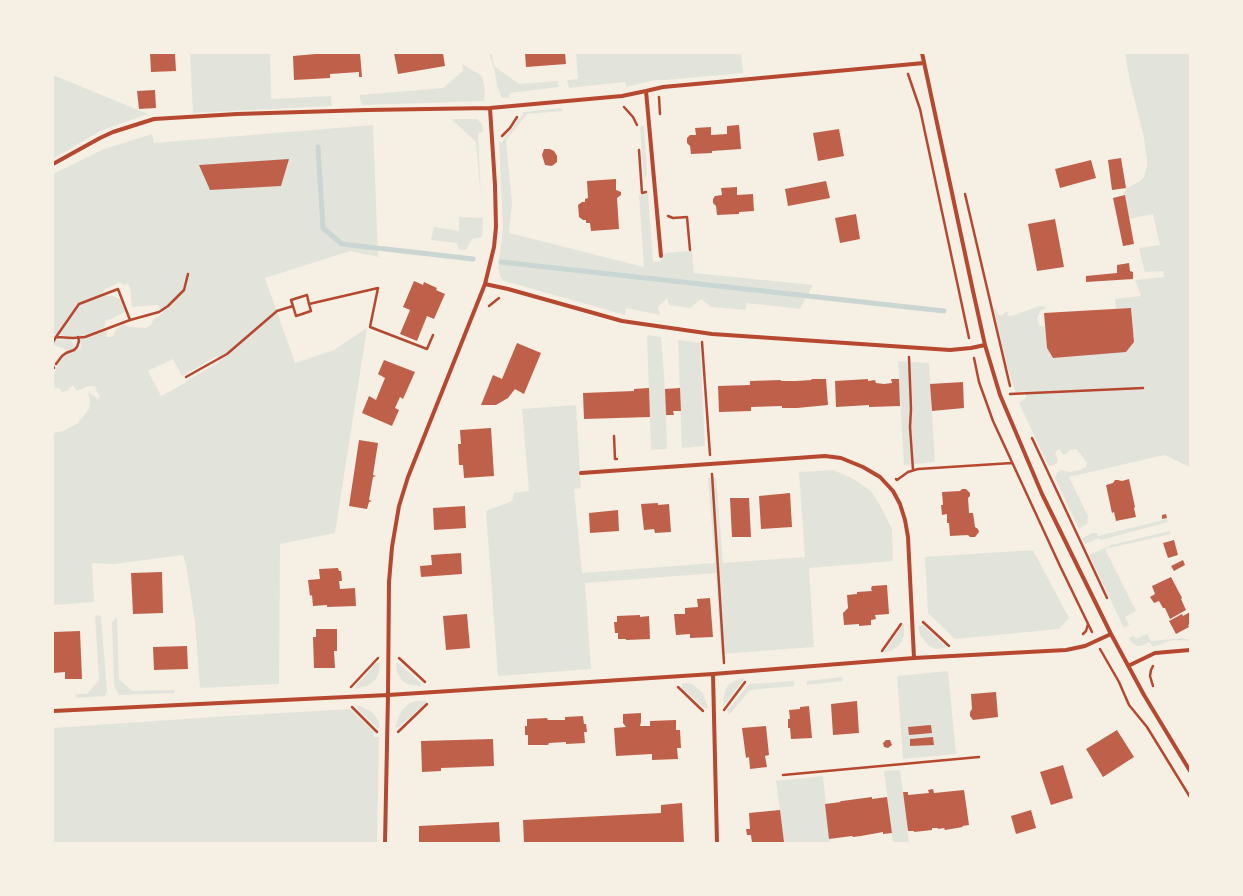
<!DOCTYPE html>
<html>
<head>
<meta charset="utf-8">
<style>
	body { margin:0 }
	#map { position:relative; width:1243px; height:896px; overflow:hidden; background:#f6efe4; font-family:"Exo 2",sans-serif }
	canvas { display:block }
	.frame { position:absolute; inset:0; border:54px solid #f6efe4; pointer-events:none }
</style>
</head>
<body>
<div id="map">
<canvas width="1243" height="896"></canvas>
<div class="frame"></div>
</div>
<script>
const g = document.querySelector('canvas').getContext('2d');
g.lineJoin = 'round';
function fillPath(path, color) { g.fillStyle = color; g.fill(path, 'evenodd'); }
const shape = rows => new Path2D(rows.map(r => 'M' + r).join(''));
function stroke(path, color, width, dash) { g.strokeStyle = color; g.lineWidth = width; g.lineCap = dash ? 'butt' : 'round'; g.setLineDash(dash || []); g.stroke(path); }
fillPath(shape([
	[190,53,270,53,271,99,331,96,332,106,193,113],
	[489,53,492,53,494,66,519,84,558,81,559,87,510,93,509,98,502,98,497,86,495,73],
	[576,53,741,53,743,73,666,80,655,80,626,87,625,82,569,88,567,80,578,79],
	[1125,53,1190,53,1190,467,1164,455,1069,477,1088,516,1087,524,1079,529,1055,478,1057,473,1061,470,1070,472,1080,470,1086,467,1087,463,1080,453,1076,449,1070,450,1066,454,1063,455,1060,450,1057,450,1055,454,1058,459,1057,463,1052,466,1048,465,1019,403,1027,397,1023,391,1016,393,1007,367,993,306,996,309,998,315,1002,315,1006,312,1009,312,1007,314,1008,316,1012,316,1039,306,1046,307,1045,309,1041,310,1037,318,1039,325,1045,327,1047,348,1053,358,1127,351,1134,342,1131,308,1116,309,1115,299,1141,296,1135,280,1164,277,1163,271,1145,272,1144,269,1139,248,1160,245,1153,214,1129,219,1124,192,1126,191,1125,189,1139,182,1144,177,1147,166,1147,160,1144,138,1130,82],
	[462,64,482,76,485,91,484,101,362,105,359,95,443,88,463,71],
	[53,75,148,114,100,131,53,159],
	[561,108,563,111,527,114,506,140,512,203,509,233,644,267,639,195,648,194,653,262,661,261,663,255,666,253,692,251,694,273,813,285,800,309,746,303,746,310,711,307,701,299,690,308,669,305,667,298,658,307,660,315,626,308,625,315,508,282,504,281,501,278,498,268,503,230,499,143,502,142,523,114,523,112],
	[451,119,477,119,482,124,483,132,478,133,481,199,476,142],
	[373,125,378,257,350,251,265,278,295,363,334,350,367,328,335,533,280,544,279,684,200,688,195,622,186,565,183,555,114,564,92,563,94,602,53,605,53,433,63,431,77,424,89,409,90,402,88,392,98,399,100,396,97,392,95,386,88,386,77,391,73,385,67,391,62,392,59,388,55,388,54,383,53,377,58,364,64,354,68,353,63,348,53,345,53,174,104,149,152,134,154,143],
	[120,282,123,285,128,284,130,288,132,307,158,305,163,313,153,320,151,325,146,328,130,327,125,325,120,326,114,332,114,335,111,337,106,337,107,333,105,331,80,338,81,348,76,350,70,338,60,341,53,339,59,335,71,337,84,336,93,333,104,327,106,320,111,319,123,313,125,308,123,303,120,299,113,296,105,296,86,302,102,294,105,289],
	[217,356,219,362,185,382,185,383,161,396,148,371,173,359,182,376],
	[641,126,644,126,647,174,644,178,640,128],
	[459,217,483,218,482,237,472,239,466,250,458,249,457,243,431,240,434,227,459,231],
	[647,335,661,337,665,389,667,449,651,450],
	[678,340,700,343,705,446,682,448],
	[898,361,929,363,935,462,904,465],
	[576,405,581,488,574,489,582,573,715,563,708,478,716,478,723,563,805,557,799,472,833,470,854,479,871,491,880,505,892,529,893,561,809,568,814,647,721,654,716,573,585,583,591,669,498,676,486,511,512,501,514,493,529,491,522,409],
	[1167,519,1168,522,1101,540,1099,538,1085,544,1082,538,1092,533,1097,533,1098,536],
	[1170,531,1171,534,1105,549,1136,611,1125,617,1129,625,1124,628,1089,555,1111,545],
	[1033,550,1069,618,1059,629,955,639,928,613,925,557],
	[95,615,101,616,107,691,105,696,77,698,75,694,87,694,99,680],
	[117,617,119,679,132,691,174,690,175,693,119,695,114,686,112,622],
	[904,623,904,635,902,641,898,646,891,651,884,652],
	[923,625,944,645,946,648,936,649,929,646,920,635,918,626],
	[1147,634,1151,641,1183,638,1184,639,1189,639,1190,641,1177,640,1169,641,1153,647,1150,642,1141,646,1137,646,1131,642,1129,638,1134,636,1136,639],
	[376,663,380,663,379,672,376,679,367,686,355,689,355,687],
	[396,663,399,664,421,683,421,686,410,685,402,681,397,672],
	[948,671,956,754,903,759,897,676],
	[842,677,843,681,807,685,807,681],
	[745,678,723,706,724,694,728,685,736,680],
	[794,681,794,686,750,690,729,715,727,711,749,684],
	[682,683,692,684,697,688,703,693,708,708,704,708,682,688],
	[416,701,426,701,426,703,399,727,395,728,399,716,402,710,410,703],
	[356,705,362,707,372,712,378,720,380,728,377,728,357,708],
	[350,709,374,732,374,737,379,737,377,843,53,843,53,728,213,717],
	[900,770,903,792,909,843,893,843,884,771],
	[823,776,830,843,784,843,776,781]
]), '#e2e4dc');
stroke(shape([
	[318,147,323,228,342,244,473,259],
	[501,262,944,311]
]), '#c9d6d2', 5);
fillPath(shape([
	[150,53,175,53,176,71,151,72],
	[327,53,360,53,362,77,359,77,359,72,330,74,330,78,294,80,293,56],
	[394,53,443,53,445,66,398,74],
	[525,53,565,53,566,64,526,67],
	[155,90,156,108,139,109,137,91],
	[739,125,741,149,712,151,712,153,691,154,690,146,687,143,687,138,690,135,696,135,695,128,711,127,711,135,727,134,727,126],
	[839,129,844,156,818,161,813,133],
	[544,149,550,149,554,151,557,156,557,162,552,166,545,165,542,155],
	[1121,158,1126,188,1112,190,1108,160],
	[289,159,281,186,210,190,199,165],
	[1091,160,1096,178,1060,188,1055,169],
	[616,179,616,190,621,192,621,195,617,198,619,229,591,231,590,223,586,223,586,220,583,220,579,217,578,205,582,202,585,202,585,199,588,198,587,181],
	[826,181,830,198,788,206,785,189],
	[737,187,737,195,753,194,754,211,739,212,739,214,717,215,716,206,713,203,713,199,715,196,722,195,721,188],
	[1125,195,1134,244,1123,246,1113,198],
	[856,214,860,239,840,243,835,218],
	[1055,219,1064,267,1037,271,1028,224],
	[1129,263,1130,271,1133,272,1133,279,1086,282,1086,276,1117,273,1117,265],
	[414,281,423,285,424,282,437,288,436,290,445,294,434,319,427,316,417,341,400,334,410,310,403,307],
	[1131,308,1134,342,1126,352,1053,358,1047,348,1044,313],
	[517,343,541,353,524,394,515,389,508,398,496,405,481,405,493,375,502,379],
	[384,360,415,372,403,399,400,397,395,408,399,410,392,426,362,413,369,396,376,400,385,378,378,374],
	[811,379,826,379,828,405,797,408,782,408,782,406,751,407,751,411,719,412,718,386,750,385,750,381,781,380,781,381,796,381,812,380],
	[868,379,868,381,875,380,876,383,884,384,892,383,891,379,899,379,900,406,869,407,869,405,836,407,835,381],
	[963,382,964,408,932,411,930,384],
	[649,388,650,417,584,419,583,393,634,391,634,389],
	[680,388,681,411,673,411,674,415,666,415,665,389],
	[491,428,494,476,464,478,463,465,459,465,458,444,461,444,460,430],
	[359,440,378,443,373,475,376,476,373,477,369,500,372,501,369,502,367,509,349,506],
	[1129,479,1135,507,1134,508,1136,517,1116,521,1114,512,1112,513,1106,485,1113,483,1115,480,1118,480,1122,481],
	[962,489,966,489,970,493,970,496,968,498,969,513,973,513,975,527,978,529,979,532,975,537,970,537,968,535,950,536,949,523,947,523,947,514,942,515,941,505,943,505,942,492,960,491],
	[790,493,792,527,761,529,759,496],
	[730,498,749,498,751,537,732,537],
	[658,503,658,505,669,504,671,532,655,533,654,529,644,530,641,504],
	[465,506,466,528,434,530,433,508],
	[618,510,619,531,590,533,589,513],
	[1166,514,1167,518,1162,519,1162,515],
	[1174,540,1178,555,1168,558,1163,543],
	[461,553,462,574,421,577,420,566,432,565,431,555],
	[1183,560,1185,565,1174,571,1171,566],
	[338,568,339,571,341,571,342,581,339,581,340,589,355,588,356,606,327,607,327,605,313,606,312,595,310,596,308,580,320,579,319,569],
	[162,572,163,613,133,614,131,573],
	[1171,577,1182,598,1181,599,1186,610,1170,619,1165,608,1163,608,1159,601,1154,603,1150,597,1155,594,1152,586],
	[887,585,889,614,875,615,876,619,871,620,871,625,859,626,859,624,844,625,843,613,848,608,847,595,857,594,857,592,872,591,871,589,872,586],
	[710,598,713,637,690,638,690,634,676,635,674,614,685,614,685,608,698,607,697,599],
	[1190,612,1190,624,1188,625,1189,627,1176,634,1169,621,1182,614,1183,616],
	[467,614,470,648,446,650,443,616],
	[640,615,640,617,649,616,650,639,626,640,626,639,618,639,618,633,615,633,614,622,617,622,617,616],
	[316,629,337,629,337,651,334,651,335,668,314,668,313,637,316,637],
	[80,631,82,679,65,679,65,672,53,673,53,632],
	[187,646,188,669,154,670,153,647],
	[996,692,998,717,973,720,970,716,970,712,972,709,971,694],
	[857,701,859,733,833,735,831,704],
	[809,706,812,738,791,739,790,728,788,728,788,719,790,719,789,710,800,709,800,707],
	[641,713,641,722,640,726,650,726,650,721,676,720,676,730,680,730,681,748,677,748,678,759,652,760,652,754,616,756,614,728,626,727,623,723,623,714],
	[583,716,584,724,586,724,587,732,584,732,585,743,566,744,566,742,549,743,548,745,528,745,528,735,525,735,525,726,527,726,527,719,547,718,548,720,565,720,565,717],
	[931,725,932,733,909,735,908,727],
	[766,726,769,755,765,756,767,767,750,769,749,757,746,758,742,728],
	[1117,730,1134,757,1103,777,1086,749],
	[933,737,934,745,910,746,910,739],
	[493,739,494,766,441,768,441,771,422,772,421,741],
	[886,740,890,740,892,745,888,748,884,747,883,743],
	[1063,765,1073,798,1051,805,1040,772],
	[933,789,934,793,964,790,969,825,962,826,963,827,945,830,944,828,938,829,938,828,932,828,932,830,914,832,914,831,908,831,903,792,908,792,908,795,929,793,928,790],
	[872,797,872,799,887,797,892,833,883,834,883,832,861,836,853,837,852,836,829,839,825,804,841,802,840,801,842,801],
	[682,803,684,843,524,843,523,820,661,813,661,805],
	[780,810,784,842,752,843,751,835,747,835,746,829,750,829,749,813],
	[1031,810,1036,828,1016,834,1011,816],
	[499,822,500,843,419,843,419,826]
]), '#bf614a');
stroke(shape([
	[908,74,920,109,969,338],
	[659,97,660,114],
	[624,107,633,117,637,125],
	[502,136,510,128,517,117],
	[639,150,642,193,646,192],
	[965,194,1010,386],
	[668,216,673,218,687,217,690,250],
	[293,306,291,300,307,295,309,304],
	[489,306,499,298],
	[56,337,79,304,118,289,130,320],
	[53,342,56,337,73,338,85,337,130,320,159,312,168,306,184,290,188,274],
	[702,342,710,455],
	[909,357,911,409,910,427,913,470],
	[974,358,979,382,993,421,1060,566,1092,632],
	[56,364,62,356,66,353,74,350,77,347,79,341,78,337],
	[53,366,54,368],
	[186,377,227,354,277,311,293,306,296,316,311,311,309,304,378,288,370,327,427,349,433,335],
	[1010,394,1143,388],
	[614,436,615,459,617,459],
	[1032,438,1107,598],
	[712,474,724,663],
	[896,479,897,480,908,472,918,469,1012,463],
	[923,622,949,646],
	[1083,634,1086,631,1088,624],
	[1100,649,1119,682,1129,705,1147,727,1190,797],
	[882,651,901,624],
	[399,658,425,682],
	[1153,686,1150,676,1151,670,1153,666],
	[351,687,378,658],
	[678,687,703,711],
	[352,707,377,732],
	[724,710,745,682],
	[398,732,427,704],
	[783,775,979,757]
]), '#b5482f', 2.5);
stroke(shape([
	[922,53,973,291,985,345,1000,395,1042,494,1111,634,1144,695,1190,771],
	[646,91,661,256],
	[53,164,100,138,113,132,154,119,237,114,367,110,490,108,622,96,646,91,663,87,924,63],
	[485,284,508,289,622,321,712,334,950,350,971,348,985,345],
	[581,473,825,456,841,458,863,467,880,477,893,491,900,504,905,520,908,537,914,658],
	[1128,666,1155,653,1190,650],
	[713,674,717,843],
	[53,711,388,695,713,674,914,658,1066,650,1085,646,1111,634],
	[385,843,388,695,389,582,392,547,399,506,408,477,485,284,494,247,496,227,495,185,490,108]
]), '#b5482f', 4);
</script>
</body>
</html>
